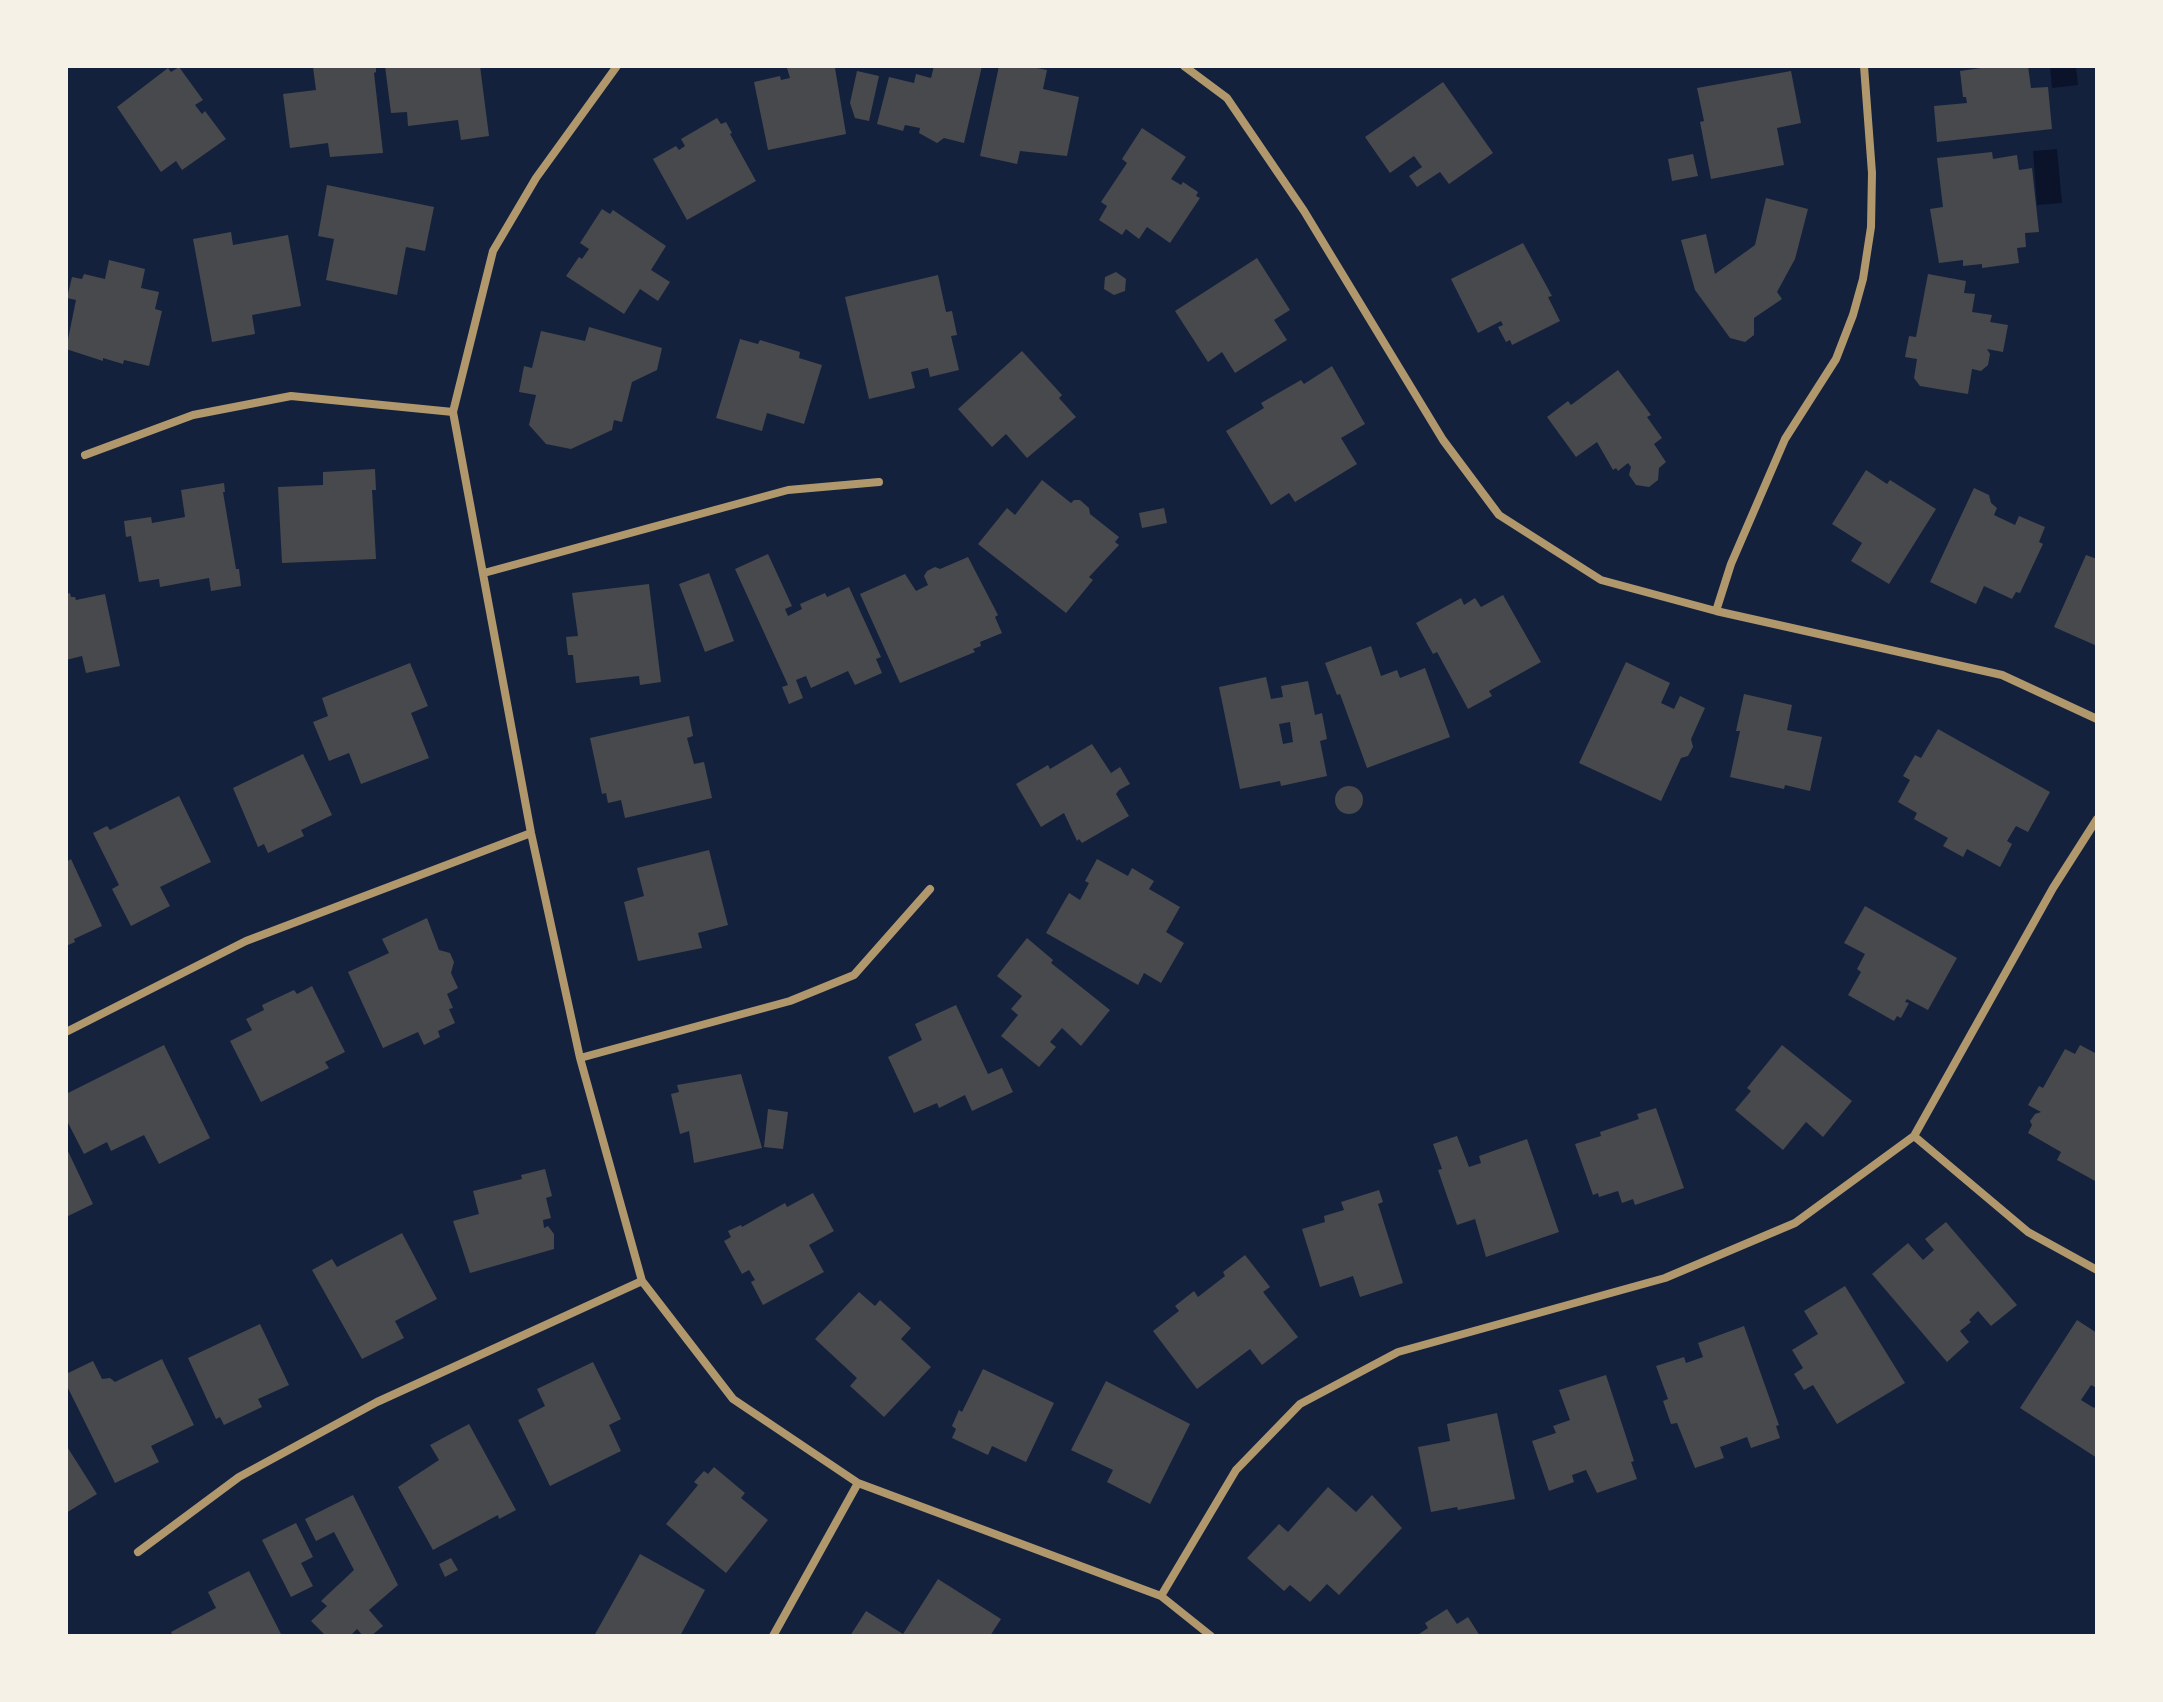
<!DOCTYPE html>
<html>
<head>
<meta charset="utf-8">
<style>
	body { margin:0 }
	#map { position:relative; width:2163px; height:1702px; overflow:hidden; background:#14213d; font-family:Spectral,serif }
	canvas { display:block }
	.frame { position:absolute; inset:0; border:68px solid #f6f1e7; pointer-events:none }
</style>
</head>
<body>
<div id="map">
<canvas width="2163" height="1702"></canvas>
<div class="frame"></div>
</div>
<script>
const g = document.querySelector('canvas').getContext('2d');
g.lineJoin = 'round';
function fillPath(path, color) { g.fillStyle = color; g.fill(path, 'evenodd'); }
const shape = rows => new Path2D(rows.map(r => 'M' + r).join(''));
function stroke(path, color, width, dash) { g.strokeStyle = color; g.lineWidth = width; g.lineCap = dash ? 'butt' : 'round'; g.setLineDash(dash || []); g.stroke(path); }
fillPath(shape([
	[2050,66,2076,66,2078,85,2052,88],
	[2057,149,2062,203,2037,205,2033,151]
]), '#0b132b');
fillPath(shape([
	[328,66,376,66,376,72,374,73,383,153,330,157,328,143,290,148,283,94,316,90,313,67],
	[385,66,480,66,489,136,461,140,458,120,408,126,407,112,391,113],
	[797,66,835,68,846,134,768,150,754,82,780,76,781,80,790,78,787,68],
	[934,66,982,66,964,143,944,138,937,143,919,133,920,128,905,125,903,131,877,124,889,77,914,83,916,74,931,78],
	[999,66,1027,66,1047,70,1043,89,1079,97,1067,156,1020,151,1017,164,980,156],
	[1995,66,2028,66,2031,88,2048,87,2052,129,1937,142,1934,106,1967,103,1966,97,1963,97,1960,71],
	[179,67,203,100,195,105,202,114,205,111,226,139,182,170,176,161,161,172,117,107,168,68,171,72],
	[857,71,879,76,869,121,855,118,850,103],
	[1791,71,1801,123,1777,128,1784,165,1711,179,1700,122,1704,121,1697,88],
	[1443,82,1493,153,1449,184,1440,172,1417,187,1409,176,1422,167,1414,156,1390,173,1365,137],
	[717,118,721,124,726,122,732,133,730,134,756,181,687,220,653,159,676,146,679,150,685,146,681,139],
	[1142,128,1186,157,1171,179,1181,185,1183,182,1198,192,1196,196,1200,198,1170,243,1147,227,1139,239,1126,229,1122,235,1099,220,1107,206,1101,202,1127,163,1122,159],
	[1992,152,1993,159,2017,155,2019,170,2032,168,2039,232,2025,233,2026,247,2017,248,2019,263,1982,268,1982,264,1963,266,1963,260,1939,263,1930,209,1943,207,1937,158],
	[1693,154,1698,176,1672,181,1668,159],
	[327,185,434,207,425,251,406,247,397,295,326,280,334,239,318,236],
	[1766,198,1808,209,1795,259,1777,292,1782,299,1754,318,1754,335,1745,342,1730,338,1695,290,1681,240,1706,234,1715,274,1755,245],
	[602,209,610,214,613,210,666,246,651,270,670,282,658,301,640,289,624,314,566,276,579,257,582,259,589,249,580,243],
	[231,232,233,245,288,235,301,306,252,315,255,334,212,342,193,239],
	[1523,243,1552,296,1548,297,1560,321,1512,345,1510,340,1506,342,1498,327,1503,325,1501,321,1478,333,1451,279],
	[1257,258,1290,310,1274,320,1287,340,1235,373,1222,352,1208,362,1175,311],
	[109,260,145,269,141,288,159,292,155,309,162,311,149,366,124,360,123,364,103,358,103,361,66,349,76,300,67,298,72,277,82,279,84,274,105,279],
	[1116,272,1126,279,1125,291,1114,295,1104,289,1105,277],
	[1928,274,1966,281,1964,293,1975,294,1972,312,1992,315,1990,322,2008,325,2003,352,1987,349,1990,354,1988,365,1981,371,1972,369,1968,394,1920,386,1914,378,1917,359,1905,357,1909,336,1916,337],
	[938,275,946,312,952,311,957,335,951,336,959,370,930,377,928,368,911,372,915,388,869,399,845,297],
	[589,327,662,348,657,370,632,382,622,422,614,420,612,430,571,449,546,444,529,425,536,395,519,392,524,366,532,368,541,331,585,341],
	[740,339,758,344,760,340,800,352,799,358,822,365,804,424,767,413,762,431,716,418],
	[1022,351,1062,395,1059,398,1076,417,1027,458,1006,434,992,447,958,409],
	[1332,366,1365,424,1341,438,1357,464,1295,502,1289,493,1271,505,1226,431,1264,408,1261,403,1301,380,1304,384],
	[1618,370,1651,415,1647,417,1662,438,1654,444,1666,462,1659,468,1658,480,1649,487,1636,485,1629,475,1631,467,1628,463,1618,471,1616,468,1613,470,1597,442,1576,457,1547,417,1568,401,1571,405],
	[375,469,376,490,372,490,376,559,282,563,278,487,323,485,323,472],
	[1866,470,1887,484,1890,480,1936,509,1889,584,1851,561,1862,543,1832,524],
	[1042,480,1071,503,1074,500,1080,500,1089,508,1090,514,1119,537,1115,542,1119,545,1089,577,1093,580,1066,613,978,544,1007,508,1015,515],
	[224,483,225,492,223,492,236,569,239,569,241,586,211,591,209,578,160,587,159,579,139,582,131,536,126,537,124,521,151,517,152,523,185,517,181,490],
	[1974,488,1989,495,1991,503,1997,508,1994,515,2015,525,2019,516,2045,527,2039,542,2043,544,2020,593,2016,592,2012,599,1984,586,1976,604,1930,582],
	[1164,508,1167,523,1142,528,1139,513],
	[768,554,792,606,785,609,788,616,802,609,800,604,825,593,827,597,849,587,881,657,876,659,882,673,855,685,848,671,811,688,806,676,796,680,803,698,789,704,782,687,788,685,735,569],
	[2086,555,2097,559,2097,646,2054,627],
	[968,557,998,615,995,617,1002,633,980,642,981,646,973,649,975,652,900,683,860,594,905,574,916,591,928,585,924,576,927,571,935,567,940,569],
	[709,573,734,641,705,652,679,584],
	[649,584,661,682,640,685,639,676,576,683,573,655,568,655,566,637,578,636,572,593],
	[70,593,71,597,75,597,76,600,105,594,120,666,86,673,82,656,66,660,66,594],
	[1503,595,1541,662,1489,691,1492,696,1468,709,1437,652,1433,654,1416,623,1461,598,1464,605,1475,598,1481,607],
	[1371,646,1381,676,1397,670,1400,678,1425,668,1450,737,1367,768,1340,694,1337,695,1325,663],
	[1626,662,1670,683,1661,703,1674,709,1680,696,1705,708,1691,739,1693,747,1688,756,1681,758,1661,801,1579,763],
	[410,663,428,706,411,713,429,758,361,784,349,753,329,761,313,722,328,716,322,698],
	[1266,677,1271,699,1283,697,1281,686,1308,681,1315,715,1322,713,1327,739,1320,741,1327,776,1281,786,1280,781,1240,789,1219,687],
	[1290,722,1293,742,1283,744,1279,724],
	[1744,694,1792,705,1787,730,1822,737,1810,791,1785,785,1784,789,1730,777,1740,731,1736,731],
	[689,716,693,736,687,738,694,764,704,762,712,798,625,818,621,800,608,803,606,793,602,794,590,738],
	[1938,729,2050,792,2028,832,2016,826,2007,841,2012,844,2000,867,1967,849,1963,857,1943,846,1948,838,1914,819,1917,813,1898,802,1910,780,1903,776,1915,755,1921,758],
	[1092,744,1111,773,1120,767,1130,784,1119,790,1116,794,1129,816,1082,843,1079,839,1077,841,1064,813,1041,827,1016,784,1048,765,1050,769],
	[303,754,332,815,301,830,304,836,268,853,264,844,258,847,233,788],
	'1335 800a14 14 0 1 1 28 0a14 14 0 1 1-28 0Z',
	[179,796,211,862,160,887,170,906,131,926,112,889,119,885,93,833,107,826,110,830],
	[709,850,728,925,698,933,702,948,638,961,624,902,644,896,637,868],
	[71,859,102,926,74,939,75,942,66,946,66,862],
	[1097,859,1128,876,1132,868,1154,881,1149,889,1180,907,1166,932,1184,943,1161,983,1144,973,1138,985,1046,933,1069,893,1080,900,1089,883,1085,881],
	[1865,906,1957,958,1928,1010,1907,999,1905,1002,1909,1003,1901,1018,1897,1016,1894,1021,1848,995,1861,972,1857,969,1865,954,1844,943],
	[427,918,439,950,450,953,454,962,451,973,458,988,447,994,453,1008,449,1009,455,1023,438,1031,440,1037,424,1045,418,1032,383,1048,348,972,389,953,382,939],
	[1027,938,1053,960,1051,963,1110,1010,1081,1046,1062,1028,1050,1042,1056,1047,1039,1067,1001,1036,1018,1015,1011,1009,1022,996,997,976],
	[312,986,345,1052,325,1062,329,1068,261,1102,230,1041,252,1030,246,1019,264,1010,262,1005,294,990,297,994],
	[956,1005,988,1074,1002,1068,1013,1092,972,1111,965,1095,939,1108,937,1103,914,1113,888,1057,922,1040,915,1024],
	[164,1045,210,1138,159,1164,144,1135,111,1151,107,1142,84,1154,66,1119,66,1094],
	[1782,1045,1852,1101,1823,1137,1806,1122,1783,1150,1735,1110,1751,1091,1747,1088],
	[2080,1045,2097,1054,2097,1182,2057,1160,2061,1152,2028,1133,2032,1125,2030,1121,2035,1114,2041,1112,2028,1105,2039,1086,2043,1088,2065,1049,2075,1054],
	[741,1074,762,1148,694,1163,689,1131,680,1134,671,1094,679,1092,677,1085],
	[1656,1108,1684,1188,1635,1205,1633,1199,1622,1203,1618,1191,1599,1197,1598,1193,1593,1195,1575,1144,1601,1136,1600,1132,1639,1119,1637,1114],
	[768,1109,788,1112,783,1149,764,1147],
	[1457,1136,1469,1167,1481,1163,1479,1156,1527,1139,1559,1232,1486,1257,1475,1219,1457,1225,1438,1170,1442,1169,1433,1144],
	[66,1147,93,1204,66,1217],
	[545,1169,552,1196,546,1198,551,1218,543,1220,544,1228,548,1226,554,1234,554,1249,470,1273,453,1221,479,1214,473,1191,522,1179,521,1175],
	[1379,1190,1383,1202,1378,1204,1403,1283,1360,1297,1353,1276,1320,1287,1302,1229,1325,1222,1324,1216,1344,1210,1341,1202],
	[813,1193,834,1231,809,1245,824,1272,763,1305,751,1282,755,1280,749,1270,742,1274,724,1241,731,1237,728,1231,741,1225,742,1227,785,1203,787,1207],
	[1946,1222,2017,1305,1991,1326,1978,1311,1969,1320,1971,1322,1960,1331,1969,1342,1947,1362,1872,1274,1908,1243,1923,1260,1934,1250,1925,1239],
	[402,1233,437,1299,395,1321,404,1338,362,1359,312,1270,332,1259,337,1267],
	[1245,1255,1270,1287,1263,1292,1298,1337,1262,1365,1250,1349,1197,1389,1153,1331,1179,1311,1175,1306,1194,1291,1198,1297,1225,1276,1223,1272],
	[1845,1286,1905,1383,1837,1424,1813,1385,1804,1390,1794,1374,1803,1368,1792,1350,1818,1334,1804,1311],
	[859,1292,875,1306,880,1300,911,1328,901,1339,931,1367,884,1417,850,1386,857,1378,815,1339],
	[2077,1320,2097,1333,2097,1388,2091,1385,2081,1400,2094,1408,2097,1404,2097,1458,2020,1408],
	[260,1324,289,1385,258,1399,262,1407,224,1425,220,1417,216,1419,188,1358],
	[1744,1326,1779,1425,1776,1426,1780,1438,1751,1448,1747,1437,1720,1447,1724,1458,1695,1468,1677,1423,1671,1424,1663,1401,1668,1399,1656,1366,1684,1357,1686,1363,1703,1357,1698,1343],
	[162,1359,194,1425,151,1446,159,1462,115,1483,66,1384,66,1374,93,1361,102,1379,110,1378,115,1382],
	[593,1362,621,1419,609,1425,621,1451,550,1486,518,1420,545,1406,537,1389],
	[983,1369,1054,1403,1026,1462,992,1446,988,1455,952,1438,956,1429,952,1426,959,1410,962,1412],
	[1606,1375,1634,1461,1631,1462,1637,1479,1597,1493,1586,1470,1572,1475,1574,1482,1549,1491,1532,1441,1556,1433,1553,1426,1570,1420,1559,1390],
	[1106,1381,1190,1424,1150,1504,1107,1482,1113,1470,1071,1450],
	[1497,1413,1515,1499,1458,1510,1457,1507,1431,1512,1418,1447,1450,1441,1447,1424],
	[469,1424,516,1510,499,1519,498,1515,433,1550,398,1487,439,1460,430,1445],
	[66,1445,97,1494,66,1513],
	[714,1467,745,1493,741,1498,768,1520,726,1573,666,1524,698,1485,694,1482,704,1471,708,1474],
	[1328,1487,1356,1512,1372,1495,1402,1528,1339,1595,1327,1584,1310,1602,1290,1585,1284,1591,1247,1558,1279,1524,1288,1532],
	[353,1495,398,1585,369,1610,383,1626,371,1636,363,1636,357,1629,350,1636,326,1636,311,1621,327,1606,321,1601,354,1570,334,1532,316,1541,305,1519],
	[296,1523,313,1557,301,1563,313,1586,291,1597,262,1540],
	[640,1554,705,1590,680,1636,594,1636],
	[451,1558,458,1570,445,1577,439,1564],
	[249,1571,282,1636,173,1636,171,1632,216,1608,208,1592],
	[938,1579,1001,1619,990,1636,850,1636,866,1611,903,1634],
	[1447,1609,1457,1624,1468,1617,1480,1636,1416,1636,1428,1628,1425,1623]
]), '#48494c');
stroke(shape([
	[617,66,536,178,493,251,453,412,531,833,580,1058,642,1281,733,1399,858,1483,1161,1596,1211,1636],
	[1184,66,1227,98,1304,211,1443,440,1499,515,1601,580,1716,611,2002,675,2097,719],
	[85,455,193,415,291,396,453,412],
	[484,573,788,490,879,482],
	[1716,611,1731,564,1785,439,1836,359,1853,315,1863,279,1871,227,1872,173,1864,66],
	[66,1032,246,941,531,833],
	[580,1058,790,1001,854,975,930,889],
	[1914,1136,2028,1232,2097,1270],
	[138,1552,239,1477,377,1402,642,1281],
	[1161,1596,1236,1470,1300,1404,1398,1352,1665,1278,1795,1223,1914,1136,2053,888,2097,819],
	[773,1636,858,1483]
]), '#b1986c', 8);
</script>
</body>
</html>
